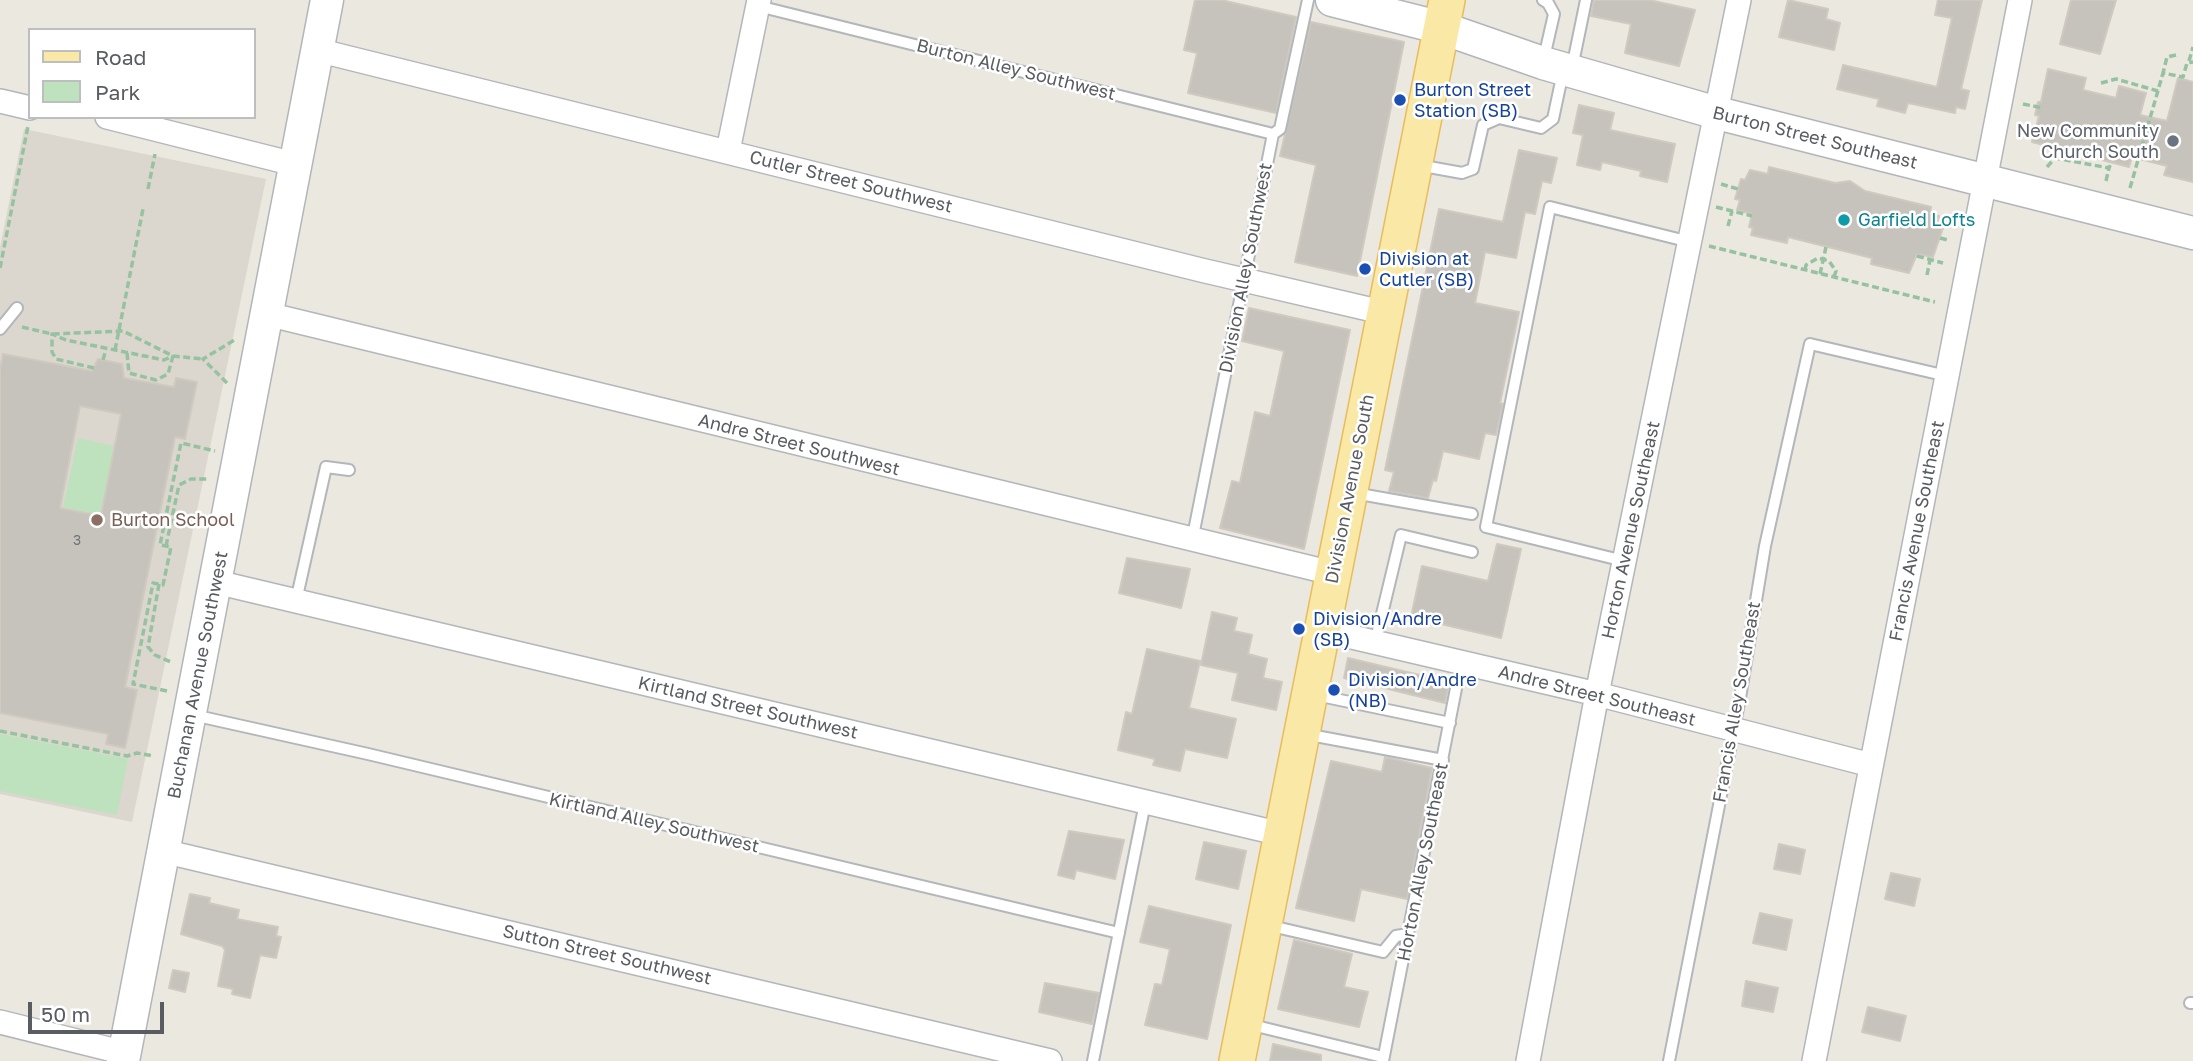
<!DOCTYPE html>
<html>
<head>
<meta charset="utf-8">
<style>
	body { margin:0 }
	#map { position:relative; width:2193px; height:1061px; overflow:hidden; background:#ebe8e0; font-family:"Golos Text",sans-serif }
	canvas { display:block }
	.legend { position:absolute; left:28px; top:28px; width:228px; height:91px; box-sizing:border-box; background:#fff; border:2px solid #bdbebf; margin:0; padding:9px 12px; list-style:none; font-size:21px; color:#595c60 }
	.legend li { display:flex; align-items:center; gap:14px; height:35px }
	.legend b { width:35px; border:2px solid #bdbebf }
	.scale { position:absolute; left:28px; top:1002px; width:136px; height:32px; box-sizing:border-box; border:4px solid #595c60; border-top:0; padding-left:9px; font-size:21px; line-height:24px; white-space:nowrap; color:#595c60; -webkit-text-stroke:5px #fff; paint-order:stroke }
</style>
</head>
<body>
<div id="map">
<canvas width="2193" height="1061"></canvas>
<ul class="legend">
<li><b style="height:9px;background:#fae9a6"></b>Road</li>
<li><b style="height:19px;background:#bee2bd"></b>Park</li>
</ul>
<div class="scale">50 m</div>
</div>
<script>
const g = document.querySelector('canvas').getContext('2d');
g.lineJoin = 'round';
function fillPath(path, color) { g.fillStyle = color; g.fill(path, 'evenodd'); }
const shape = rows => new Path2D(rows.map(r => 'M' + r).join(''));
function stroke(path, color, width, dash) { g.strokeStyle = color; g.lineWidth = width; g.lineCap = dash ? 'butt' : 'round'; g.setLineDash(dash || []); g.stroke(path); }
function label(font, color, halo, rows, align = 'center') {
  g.font = font + ' "Golos Text",sans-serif'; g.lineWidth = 5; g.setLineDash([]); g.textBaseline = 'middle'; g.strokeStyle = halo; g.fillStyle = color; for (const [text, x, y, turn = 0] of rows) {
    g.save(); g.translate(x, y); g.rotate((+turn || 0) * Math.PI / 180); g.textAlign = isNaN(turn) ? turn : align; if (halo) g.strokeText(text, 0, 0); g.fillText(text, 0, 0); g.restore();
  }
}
fillPath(shape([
	[24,129,266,179,132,822,0,794,0,247]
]), '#dbd7ce');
fillPath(shape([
	[78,438,114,446,100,515,63,507],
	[0,734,128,759,117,815,0,791]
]), '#bee2bd');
const building = shape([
	[1195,0,1221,0,1296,17,1276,113,1188,93,1197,53,1184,50,1195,0],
	[1594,0,1649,0,1695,10,1679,66,1625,53,1631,24,1591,16,1594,0],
	[1788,0,1828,9,1826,19,1840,23,1834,50,1779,37,1788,0],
	[1938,0,1982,0,1961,89,1969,91,1965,109,1956,107,1955,113,1908,103,1905,113,1877,106,1879,99,1837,89,1843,65,1937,87,1952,18,1935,15,1938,0],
	[2071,0,2116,0,2100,54,2060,44,2071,0],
	[1311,22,1404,42,1357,276,1295,262,1316,165,1280,156,1311,22],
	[2048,69,2086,78,2083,90,2116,98,2119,86,2146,93,2140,115,2167,121,2178,78,2193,82,2193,182,2164,175,2167,166,2132,157,2129,167,2032,142,2039,116,2035,115,2038,102,2041,102,2048,69],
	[1579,105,1614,113,1610,130,1675,144,1667,182,1640,176,1641,171,1602,162,1600,170,1577,165,1583,135,1573,133,1579,105],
	[1519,150,1557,158,1551,183,1542,181,1535,214,1525,212,1516,258,1485,252,1475,303,1519,312,1500,403,1503,404,1496,435,1485,433,1479,459,1443,451,1436,481,1433,480,1428,498,1389,491,1394,472,1385,470,1439,209,1503,222,1519,150],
	[1769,167,1835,183,1850,181,1865,191,1931,207,1930,214,1939,216,1936,227,1943,228,1933,257,1917,254,1909,273,1871,264,1872,258,1788,237,1787,243,1751,235,1753,228,1749,227,1752,214,1737,210,1740,200,1735,199,1741,179,1745,180,1750,170,1768,174,1769,167],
	[1249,308,1350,330,1304,549,1220,528,1232,481,1240,483,1255,412,1270,416,1284,351,1242,341,1249,308],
	[3,354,92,371,98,359,122,364,124,378,174,387,176,378,197,382,185,439,175,437,125,687,137,690,125,748,106,744,108,734,0,713,0,369,3,354],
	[80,406,121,414,101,516,60,508,80,406],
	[1497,544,1521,549,1501,638,1411,617,1422,566,1488,581,1497,544],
	[1127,558,1190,569,1181,608,1119,593,1127,558],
	[1212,612,1237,618,1234,631,1252,635,1248,654,1267,659,1263,678,1282,682,1276,710,1232,700,1238,673,1201,665,1212,612],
	[1147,649,1200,661,1189,708,1236,719,1227,758,1185,749,1180,771,1153,765,1155,759,1118,750,1126,712,1132,714,1147,649],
	[1348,658,1449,682,1445,703,1344,678,1348,658],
	[1385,757,1432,768,1407,899,1361,889,1354,921,1296,908,1331,761,1382,772,1385,757],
	[1069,831,1124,840,1115,879,1076,870,1074,879,1058,875,1069,831],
	[1204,842,1246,851,1238,889,1196,879,1204,842],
	[1779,844,1805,850,1800,874,1774,869,1779,844],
	[1891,873,1920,879,1914,906,1885,899,1891,873],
	[190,894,210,898,209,903,239,910,237,919,278,927,276,936,281,937,276,958,260,955,250,998,232,994,233,989,218,986,225,950,222,946,181,934,190,894],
	[1149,906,1231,925,1207,1039,1145,1025,1155,984,1162,985,1170,949,1140,942,1149,906],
	[1760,913,1792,920,1786,950,1753,943,1760,913],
	[1294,940,1352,954,1344,987,1368,992,1359,1027,1278,1009,1294,940],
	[173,970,189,973,185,992,169,988,173,970],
	[1746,981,1778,988,1773,1012,1742,1006,1746,981],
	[1045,983,1099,993,1092,1024,1039,1012,1045,983],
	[1868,1007,1906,1016,1900,1041,1862,1032,1868,1007],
	[1273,1044,1321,1055,1321,1061,1270,1061,1273,1044]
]);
fillPath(building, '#c6c3bd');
stroke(building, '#cfc9bf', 2);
const lane = shape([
	[758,6,1273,134],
	[1543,62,1554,14,1548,3,1543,0],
	[1572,68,1586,0],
	[1418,165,1462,173,1473,169,1483,125,1499,118,1541,128,1553,119,1563,72],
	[0,329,17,308],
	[1354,493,1472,514],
	[1192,541,1273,134,1280,129,1308,0],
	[1624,561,1486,527,1550,207,1690,242],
	[296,601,326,467,349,470],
	[1375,643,1401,535,1472,552],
	[1316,695,1450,723],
	[193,715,368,754,1119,933],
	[1305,734,1443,760],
	[1267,925,1383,952,1396,936,1408,934],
	[2190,1003,2193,1003],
	[1248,1024,1383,1057],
	[1093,1061,1145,803],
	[1383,1061,1461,663],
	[1669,1061,1740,698,1765,546,1810,344,1947,376]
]);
const street = shape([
	[317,50,1201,270,1386,313],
	[0,101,30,108],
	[107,117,294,164],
	[728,151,759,0],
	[267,314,1332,573],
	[216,582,1281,834],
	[1322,630,1597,694,1871,765],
	[163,851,1050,1061],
	[0,1022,125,1053],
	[1528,1061,1597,694,1739,0],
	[1814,1061,2020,0]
]);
const secondary = shape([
	[1332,0,1442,28,1543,63,1717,113,2193,233],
	[123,1061,327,0]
]);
const primary = shape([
	[1237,1061,1447,0]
]);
stroke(lane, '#b3b6ba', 14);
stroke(street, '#b3b6ba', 26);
stroke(secondary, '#b2b5ba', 35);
stroke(primary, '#e9bc5b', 38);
stroke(shape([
	[2176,55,2167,57,2163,73,2183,77,2187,63,2193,62],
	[2189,61,2193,47],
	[2101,83,2116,79,2158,91],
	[2023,104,2043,108],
	[2047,167,2055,158,2109,168,2111,163],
	[2106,181,2109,168],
	[1721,184,1738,189],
	[2130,188,2163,73],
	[148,189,155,154],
	[1716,207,1752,216],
	[1728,226,1732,211],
	[1940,238,1948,240],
	[1709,246,1935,302],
	[1917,256,1943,263],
	[0,268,28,126],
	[1805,270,1806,265,1818,258,1829,261,1836,271,1834,277],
	[1820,274,1826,247],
	[1927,275,1930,260],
	[22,327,52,334,123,331,173,356,203,359],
	[115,350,143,209],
	[127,353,129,373,156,380,168,374,173,356],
	[103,360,106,349],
	[94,368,56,359,52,352,52,334,66,340,164,360,173,356],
	[227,383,203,359,236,339],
	[166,546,179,485,191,479,209,479],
	[159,584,148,647,155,655,173,663],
	[167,691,133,684,153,583,163,585,171,547,160,545,181,443,215,451],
	[0,731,127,756,137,753,154,756]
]), '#97c2a1', 3.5, [7, 3.5]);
stroke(lane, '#fff', 10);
stroke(street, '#fff', 23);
stroke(secondary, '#fff', 32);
stroke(primary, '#fae9a6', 35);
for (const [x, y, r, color] of [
	[1400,100,7,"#1a4fb4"],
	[2173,141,7,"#6b7280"],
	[1844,220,7,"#0f9aa8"],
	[1365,269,7,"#1a4fb4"],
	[97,520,7,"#8d6e63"],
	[1299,629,7,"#1a4fb4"],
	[1334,690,7,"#1a4fb4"]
]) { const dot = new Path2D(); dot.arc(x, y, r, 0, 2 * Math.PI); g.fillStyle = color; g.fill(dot); stroke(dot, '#fff', 2.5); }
label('14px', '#747677', null, [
	["3",77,541]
]);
label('18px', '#595c60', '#fff', [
	["Burton Alley Southwest",1016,70,14],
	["Burton Street Southeast",1815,138,14],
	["Cutler Street Southwest",851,182,14],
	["Division Alley Southwest",1246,268,-79],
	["Andre Street Southwest",799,445,14],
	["Division Avenue South",1350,489,-79],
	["Horton Avenue Southeast",1631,530,-78],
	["Francis Avenue Southeast",1917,531,-79],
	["Buchanan Avenue Southwest",198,675,-79],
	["Andre Street Southeast",1597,696,14],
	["Francis Alley Southeast",1737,702,-80],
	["Kirtland Street Southwest",748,708,13],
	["Kirtland Alley Southwest",654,823,13],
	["Horton Alley Southeast",1423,862,-79],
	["Sutton Street Southwest",607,955,13]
]);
label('18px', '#164399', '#fff', [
	["Burton Street",1414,90],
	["Station (SB)",1414,111],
	["Division at",1379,259],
	["Cutler (SB)",1379,280],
	["Division/Andre",1313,619],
	["(SB)",1313,640],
	["Division/Andre",1348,680],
	["(NB)",1348,701]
], 'left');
label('18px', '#5b616d', '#fff', [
	["New Community",2159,131],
	["Church South",2159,152]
], 'right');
label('18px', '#0d838f', '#fff', [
	["Garfield Lofts",1858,220]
], 'left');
label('18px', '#785e54', '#fff', [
	["Burton School",111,520]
], 'left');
</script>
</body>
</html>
